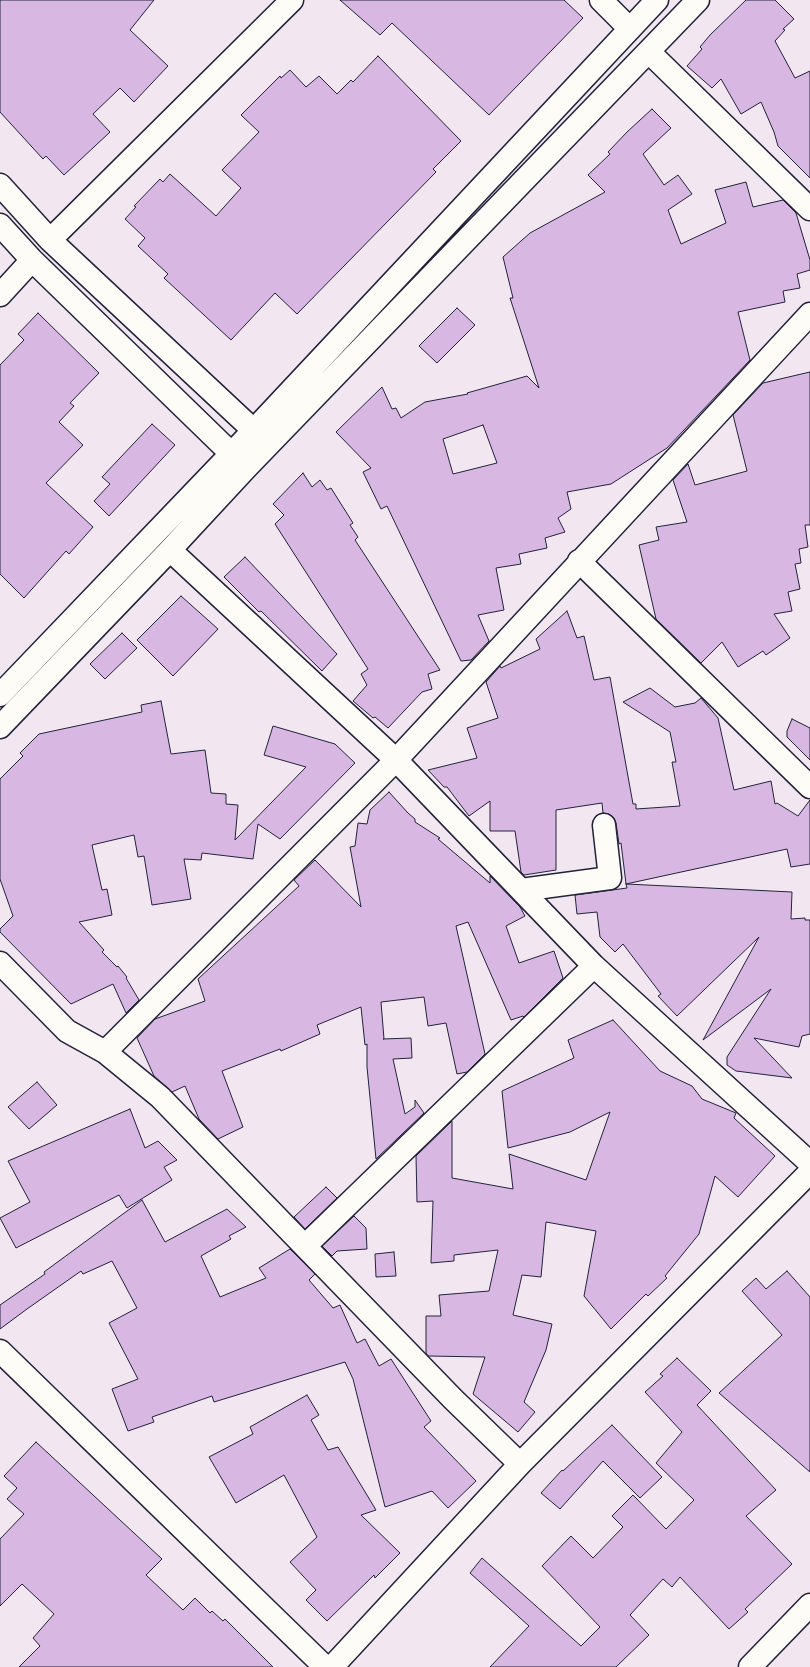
<!DOCTYPE html>
<html>
<head>
<meta charset="utf-8">
<style>
	body { margin:0 }
	canvas { display:block; background:#f2e7f1 }
</style>
</head>
<body>
<canvas width="810" height="1667"></canvas>
<script>
const g = document.querySelector('canvas').getContext('2d');
g.lineJoin = 'round';
function fillPath(path, color) { g.fillStyle = color; g.fill(path, 'evenodd'); }
const shape = rows => new Path2D(rows.map(r => 'M' + r).join(''));
function stroke(path, color, width, dash) { g.strokeStyle = color; g.lineWidth = width; g.lineCap = dash ? 'butt' : 'round'; g.setLineDash(dash || []); g.stroke(path); }
const building = shape([
	[0,0,154,0,130,30,168,66,134,102,120,88,93,114,110,132,64,175,46,156,43,159,0,112,0,0],
	[340,0,564,0,583,18,489,115,392,23,380,35,340,0],
	[746,0,775,0,794,19,783,29,785,30,775,41,795,78,810,71,810,178,778,146,774,132,761,102,741,114,721,79,712,88,687,66,702,49,700,47,710,35,746,0],
	[378,56,461,141,433,169,436,172,297,314,275,293,231,340,164,278,168,274,138,246,145,238,125,219,136,207,134,206,160,179,163,182,170,174,216,216,241,188,222,170,259,132,241,115,280,76,281,78,290,70,306,87,319,76,337,94,351,80,353,82,378,56],
	[652,109,671,128,643,154,664,185,678,175,692,194,668,210,681,244,726,223,715,190,746,182,753,207,783,200,796,213,810,260,810,270,797,274,800,288,783,291,785,302,738,312,750,360,667,448,611,484,567,492,571,509,558,518,565,532,545,538,547,548,519,554,521,564,496,568,504,610,478,615,489,641,471,660,461,661,387,506,381,509,363,472,371,468,336,432,382,387,392,409,396,408,401,418,425,402,468,394,467,393,527,376,539,388,510,298,513,298,503,257,530,233,605,192,588,175,610,154,608,152,627,132,652,109],
	[483,425,497,463,453,474,443,439,483,425],
	[457,308,475,325,437,363,419,346,457,308],
	[38,313,99,373,70,403,74,406,59,422,83,445,46,483,93,527,69,554,66,551,24,598,0,574,0,365,24,340,18,334,38,313],
	[810,372,810,525,805,525,808,547,799,549,801,563,795,564,800,589,788,592,792,611,774,614,790,638,766,655,763,651,738,667,722,642,701,663,656,619,639,545,659,540,656,527,687,522,673,480,688,464,695,485,747,471,733,415,763,383,810,372],
	[152,424,175,445,109,516,94,501,110,484,102,477,152,424],
	[303,473,312,487,320,480,327,490,331,488,353,523,350,525,358,537,355,540,440,670,428,674,432,689,422,692,388,728,375,717,373,718,353,701,367,685,361,674,368,669,275,524,284,515,273,504,303,473],
	[245,557,337,654,322,671,261,611,259,612,224,577,245,557],
	[181,596,218,629,173,676,137,640,181,596],
	[567,611,577,638,584,636,594,680,610,677,633,804,636,804,636,809,680,806,672,762,676,762,670,732,623,702,650,688,675,707,695,703,701,698,718,718,734,790,771,781,775,804,777,803,798,816,810,800,810,864,791,867,787,849,626,884,621,843,619,844,616,823,614,818,609,814,603,813,602,803,556,810,556,870,524,875,521,872,515,831,490,831,490,801,469,816,447,787,444,787,428,770,477,758,467,728,498,718,486,682,500,666,501,668,540,649,536,639,567,611],
	[122,633,137,648,105,679,90,664,122,633],
	[161,701,171,754,205,750,211,793,226,794,226,804,238,805,235,840,306,767,264,755,273,726,335,744,355,763,280,839,258,824,253,859,202,853,201,860,184,859,191,899,152,905,144,856,138,857,134,835,92,845,102,890,107,889,112,915,79,922,104,950,102,952,117,967,118,966,127,977,126,978,139,1000,126,1013,113,984,71,1004,0,932,0,929,13,916,0,879,0,779,23,756,20,753,39,734,142,712,141,705,161,701],
	[792,719,810,728,810,760,787,737,787,731,792,719],
	[389,792,408,813,415,819,415,822,440,838,438,839,490,883,490,876,520,907,525,916,506,926,519,963,554,951,563,978,524,1017,523,1016,511,1020,468,922,456,926,485,1054,467,1072,457,1074,446,1023,428,1026,424,997,381,1002,384,1039,383,1039,411,1038,412,1058,393,1059,405,1114,415,1107,415,1100,424,1113,376,1159,367,1067,367,1044,365,1045,361,1007,317,1025,320,1034,281,1051,280,1049,222,1071,243,1127,218,1139,199,1119,185,1086,172,1092,154,1076,137,1038,155,1019,205,1001,198,979,299,886,294,880,315,860,361,907,350,847,355,846,358,823,367,824,370,810,389,792],
	[626,884,792,892,791,919,805,918,805,920,810,920,810,1034,802,1036,799,1047,754,1038,792,1078,736,1071,727,1065,727,1057,771,989,703,1040,759,937,677,1016,658,996,661,994,623,944,615,952,600,937,597,912,577,914,575,895,627,888,626,884],
	[613,1020,660,1071,692,1086,702,1099,736,1113,734,1118,775,1156,738,1197,715,1176,699,1234,665,1276,667,1278,648,1296,646,1294,611,1329,584,1296,596,1231,546,1222,541,1277,522,1275,513,1315,552,1324,546,1350,524,1402,535,1412,518,1432,473,1394,485,1357,428,1356,426,1353,426,1316,441,1316,439,1295,489,1291,498,1250,454,1255,454,1261,431,1263,433,1201,417,1202,416,1156,452,1121,452,1178,513,1189,509,1154,586,1180,610,1112,570,1132,508,1148,502,1091,574,1058,568,1040,613,1020],
	[37,1082,57,1105,29,1129,8,1107,37,1082],
	[130,1109,145,1148,158,1141,177,1160,164,1167,172,1180,127,1208,119,1195,16,1248,0,1218,30,1202,8,1161,130,1109],
	[326,1187,337,1198,305,1229,294,1217,326,1187],
	[142,1200,165,1242,227,1209,246,1227,229,1236,231,1239,201,1256,220,1297,266,1278,259,1268,290,1249,315,1274,309,1280,333,1308,340,1305,357,1343,365,1339,379,1366,391,1359,431,1421,424,1427,476,1481,448,1508,432,1491,385,1507,353,1379,345,1362,214,1402,212,1396,152,1417,154,1422,128,1431,112,1389,138,1379,109,1323,137,1308,112,1261,83,1274,81,1271,27,1309,0,1329,0,1305,45,1274,44,1272,142,1200],
	[354,1216,366,1228,367,1249,337,1251,332,1256,322,1246,354,1216],
	[394,1252,396,1276,376,1277,375,1254,394,1252],
	[787,1271,810,1297,810,1472,719,1393,782,1335,742,1291,756,1278,766,1289,787,1271],
	[677,1358,711,1391,697,1405,776,1490,746,1516,792,1564,745,1609,748,1612,729,1629,680,1577,672,1587,663,1579,630,1615,649,1635,616,1667,490,1667,529,1626,470,1573,482,1558,581,1646,600,1627,542,1566,571,1536,593,1558,623,1527,612,1516,633,1495,666,1529,694,1500,656,1463,682,1432,645,1392,663,1376,660,1374,677,1358],
	[307,1395,319,1415,311,1420,328,1450,338,1447,376,1510,361,1515,400,1553,375,1578,374,1575,327,1621,306,1600,316,1590,290,1562,317,1537,284,1475,236,1503,209,1457,253,1434,250,1427,307,1395],
	[612,1425,662,1477,640,1498,603,1461,560,1509,541,1493,562,1470,563,1471,612,1425],
	[36,1442,162,1559,146,1575,183,1610,195,1598,210,1613,212,1611,223,1621,225,1619,273,1667,19,1667,40,1646,33,1638,54,1614,22,1584,0,1606,0,1539,24,1514,7,1499,17,1488,4,1476,36,1442]
]);
fillPath(building, '#d8b7e3');
stroke(building, '#22223b', 1);
const minor = shape([
	[601,0,630,29],
	[649,52,810,209],
	[0,185,50,240,265,441],
	[0,225,32,260,241,463],
	[50,240,292,0],
	[0,295,32,260],
	[170,550,396,760,594,966,810,1163],
	[579,561,810,787],
	[0,695,254,430,657,0],
	[0,727,170,550,246,468,698,0],
	[521,890,610,878,604,825],
	[0,963,67,1031,105,1052,160,1097,453,1399,520,1464],
	[105,1052,396,760,810,314],
	[305,1246,594,966],
	[0,1351,325,1667],
	[332,1667,520,1464,810,1172],
	[750,1667,810,1605]
]);
stroke(minor, '#22223b', 25);
stroke(minor, '#fdfcf7', 22);
</script>
</body>
</html>
